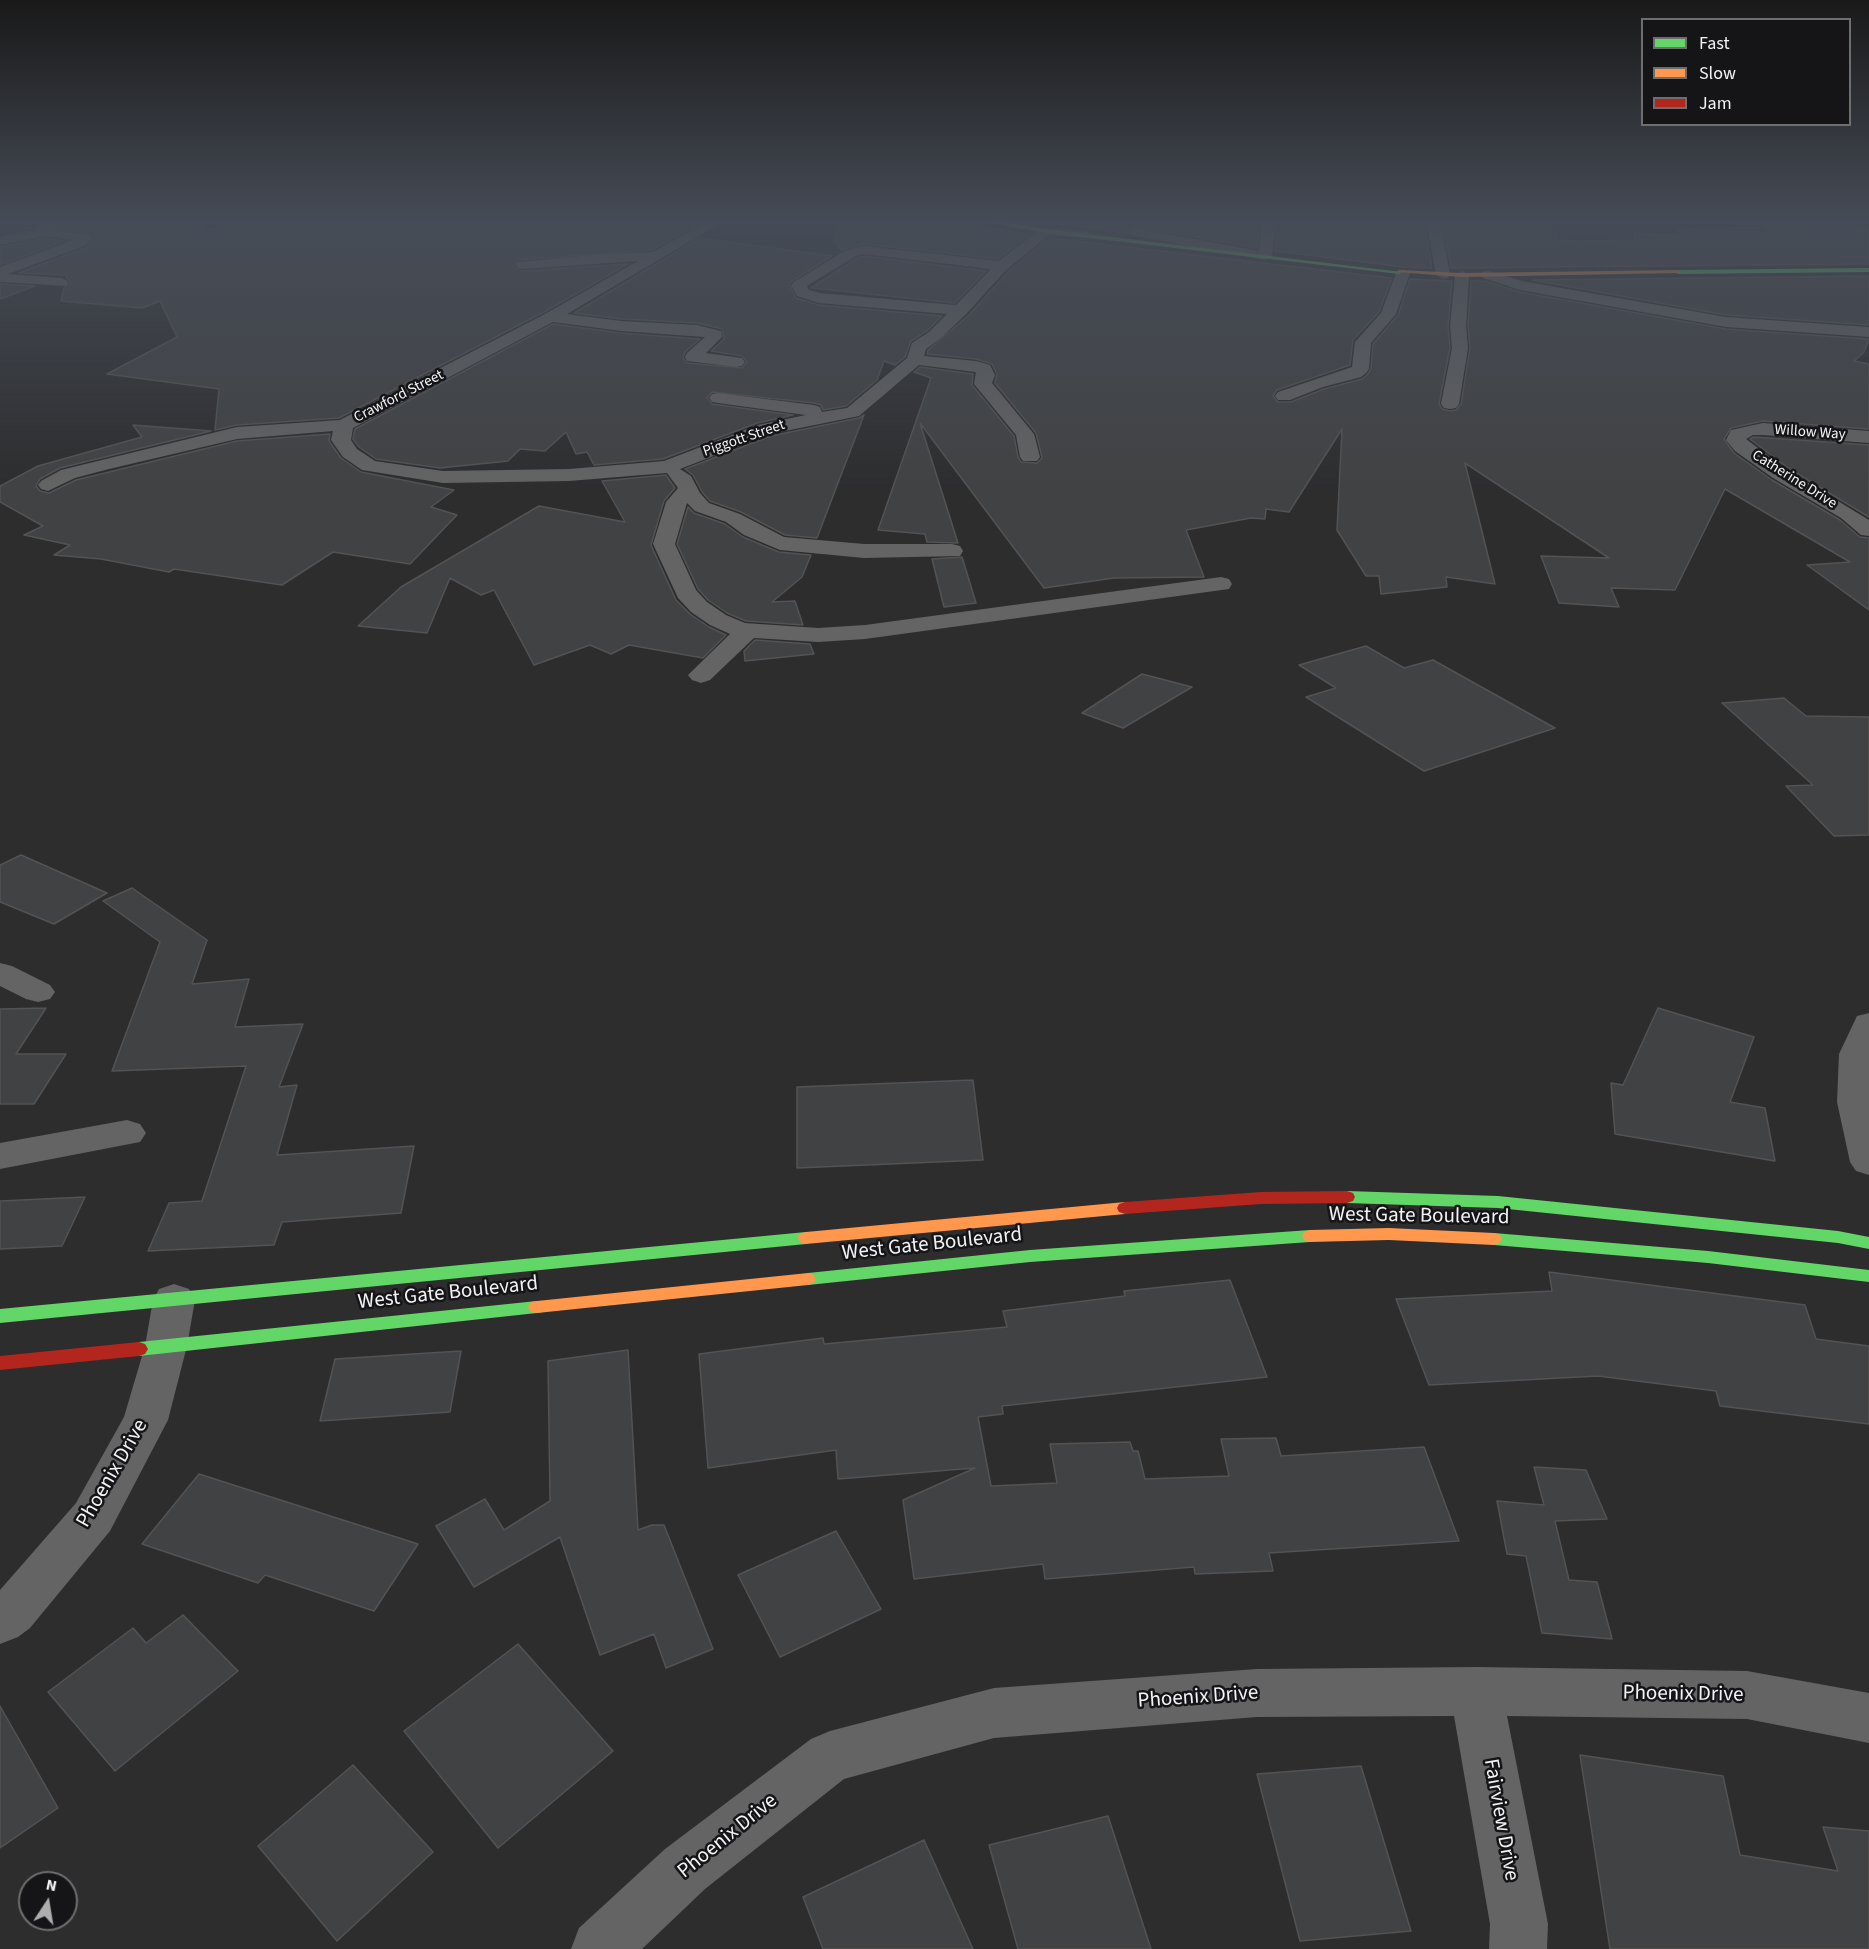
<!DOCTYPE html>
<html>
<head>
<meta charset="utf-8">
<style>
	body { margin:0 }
	#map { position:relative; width:1869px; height:1949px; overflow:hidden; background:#2d2d2e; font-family:"Source Sans 3",sans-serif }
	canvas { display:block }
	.legend { position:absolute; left:1641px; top:18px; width:210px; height:108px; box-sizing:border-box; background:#151416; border:2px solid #6e6d6f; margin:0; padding:8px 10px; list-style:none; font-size:18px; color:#f3f3f5 }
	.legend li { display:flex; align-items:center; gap:12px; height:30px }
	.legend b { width:30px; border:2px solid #6e6d6f }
	.north { position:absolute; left:18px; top:1871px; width:60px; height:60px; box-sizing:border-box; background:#151416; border:2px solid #6e6d6f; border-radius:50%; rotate:12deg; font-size:16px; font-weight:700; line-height:24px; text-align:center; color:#f3f3f5 }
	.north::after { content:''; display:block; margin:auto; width:21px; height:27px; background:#aeaeaf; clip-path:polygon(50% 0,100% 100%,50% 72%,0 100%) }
</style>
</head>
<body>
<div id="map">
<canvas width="1869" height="1949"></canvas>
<ul class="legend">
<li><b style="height:8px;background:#63d668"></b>Fast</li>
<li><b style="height:8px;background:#ff974d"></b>Slow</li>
<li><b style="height:8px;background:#b3261e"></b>Jam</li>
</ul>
<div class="north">N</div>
</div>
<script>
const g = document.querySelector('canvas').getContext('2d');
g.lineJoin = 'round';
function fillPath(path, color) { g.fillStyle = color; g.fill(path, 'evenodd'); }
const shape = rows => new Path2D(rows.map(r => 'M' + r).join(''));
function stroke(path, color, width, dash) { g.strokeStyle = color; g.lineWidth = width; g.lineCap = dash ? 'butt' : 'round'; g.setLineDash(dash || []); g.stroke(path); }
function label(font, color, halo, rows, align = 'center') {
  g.font = font + ' "Source Sans 3",sans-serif'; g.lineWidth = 5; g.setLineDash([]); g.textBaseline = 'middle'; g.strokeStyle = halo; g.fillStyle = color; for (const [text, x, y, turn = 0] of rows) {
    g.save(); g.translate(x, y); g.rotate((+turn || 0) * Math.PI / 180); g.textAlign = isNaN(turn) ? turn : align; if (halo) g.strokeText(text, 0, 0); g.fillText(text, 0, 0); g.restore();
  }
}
const building = shape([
	[73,220,203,220,204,232,236,220,704,220,652,250,518,260,514,266,518,270,523,271,628,264,544,312,339,418,237,425,215,430,219,389,107,374,177,337,160,301,142,308,61,301,64,288,71,283,66,277,66,275,18,273,85,248,94,240,94,236,86,232,58,228,73,220],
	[842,220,969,220,978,226,1029,235,998,259,864,244,841,250,834,240,842,220],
	[1024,220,1261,220,1257,248,1135,226,1126,233,1024,220],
	[1279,220,1424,222,1432,268,1403,267,1275,251,1279,220],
	[1446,220,1548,222,1558,240,1577,241,1635,240,1634,233,1682,236,1677,229,1772,233,1759,220,1814,220,1820,226,1869,228,1869,264,1451,268,1443,223,1446,223,1446,220],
	[46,238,64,241,0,265,0,247,46,238],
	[700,238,832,256,789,283,796,298,819,305,942,316,928,330,911,341,905,357,895,365,884,361,877,380,846,406,823,410,821,405,814,403,712,392,707,398,712,404,793,415,757,423,663,459,594,465,587,452,576,454,566,432,545,451,520,449,508,461,440,468,376,459,359,447,353,439,355,429,553,324,621,333,700,339,685,352,683,358,687,363,742,368,747,362,742,356,711,351,724,339,722,329,697,323,621,319,574,313,700,238],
	[1049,238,1392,278,1379,312,1353,340,1350,365,1277,390,1273,396,1278,402,1291,402,1324,389,1362,379,1367,375,1371,369,1373,344,1398,315,1410,279,1452,281,1448,326,1450,348,1439,404,1442,409,1450,411,1456,410,1461,404,1470,348,1468,326,1471,281,1485,281,1520,292,1726,329,1869,339,1864,352,1854,361,1869,364,1869,429,1763,421,1731,428,1724,439,1734,453,1772,480,1840,520,1860,537,1869,538,1869,610,1807,565,1850,562,1725,489,1675,590,1611,588,1619,607,1559,603,1541,556,1609,558,1465,463,1495,584,1446,577,1447,587,1381,594,1379,576,1366,576,1337,530,1342,429,1289,512,1266,509,1265,519,1251,518,1186,530,1204,577,1114,578,1044,588,920,423,958,543,927,542,925,534,878,530,931,378,914,372,920,367,973,374,972,385,1014,436,1018,457,1021,462,1037,463,1042,458,1036,433,995,383,997,374,992,364,976,359,927,354,928,350,969,315,1009,271,1049,238],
	[864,256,986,271,955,303,811,288,857,258,864,256],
	[1869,276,1869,325,1726,315,1532,280,1869,276],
	[0,284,35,286,0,299,0,284],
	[864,415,817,538,785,535,741,512,710,501,702,492,693,475,685,469,771,436,859,418,864,415],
	[133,425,211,431,60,468,40,479,36,486,40,491,49,493,76,480,237,441,330,434,329,441,341,458,361,472,454,490,431,507,457,515,410,564,333,552,282,585,174,569,169,572,101,559,54,555,70,545,24,535,43,526,0,502,0,486,38,466,142,437,133,425],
	[1754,437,1869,445,1869,517,1788,468,1750,439,1754,437],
	[666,475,675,488,664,501,651,545,676,600,690,614,709,627,726,635,703,658,629,645,611,654,590,645,534,665,494,590,481,595,450,578,427,633,358,626,401,587,539,506,625,522,602,481,666,475],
	[688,507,694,513,725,524,743,537,779,552,811,555,802,577,772,602,795,601,803,625,746,621,727,613,708,600,698,589,677,544,688,507],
	[962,557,976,603,944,607,932,559,962,557],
	[755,640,810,644,814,654,745,661,744,651,755,640],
	[1366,646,1404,668,1433,660,1555,728,1424,771,1306,697,1336,688,1299,665,1366,646],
	[1142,674,1192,687,1123,728,1082,713,1142,674],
	[1784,698,1806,716,1869,717,1869,835,1834,836,1786,786,1813,785,1722,703,1784,698],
	[21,855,107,893,54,924,0,902,0,865,21,855],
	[132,888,207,940,192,984,249,979,235,1027,303,1024,279,1087,297,1085,277,1155,414,1146,401,1213,282,1222,274,1245,148,1251,169,1203,202,1201,246,1066,112,1071,160,942,103,901,132,888],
	[46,1008,16,1054,66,1054,34,1104,0,1104,0,1009,46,1008],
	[1658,1008,1754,1037,1730,1102,1765,1108,1775,1161,1615,1134,1611,1083,1623,1085,1658,1008],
	[973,1080,983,1160,797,1168,797,1087,973,1080],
	[85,1197,62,1246,0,1249,0,1201,85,1197],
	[1549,1272,1805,1305,1816,1339,1869,1346,1869,1424,1720,1406,1716,1391,1598,1376,1429,1385,1396,1299,1552,1291,1549,1272],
	[1230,1280,1267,1377,1002,1406,1003,1414,978,1417,991,1486,1057,1483,1050,1444,1130,1442,1133,1451,1138,1451,1145,1479,1229,1476,1221,1439,1276,1438,1281,1456,1424,1447,1459,1541,1269,1553,1273,1571,1195,1574,1194,1567,1045,1579,1043,1564,914,1579,903,1500,975,1468,838,1479,836,1450,708,1468,699,1354,823,1338,824,1344,1007,1327,1003,1311,1125,1296,1124,1291,1230,1280],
	[628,1350,638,1530,652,1525,664,1525,713,1649,666,1668,654,1634,600,1655,560,1537,474,1587,436,1526,485,1499,504,1530,550,1501,548,1361,628,1350],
	[461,1351,450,1412,320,1421,335,1359,461,1351],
	[1534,1467,1586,1470,1607,1519,1555,1521,1569,1580,1597,1582,1612,1639,1542,1633,1526,1556,1507,1554,1497,1501,1544,1505,1534,1467],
	[199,1474,418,1544,374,1611,265,1575,258,1583,142,1544,199,1474],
	[836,1531,881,1609,780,1657,738,1575,836,1531],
	[183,1615,238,1671,115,1771,48,1692,133,1628,146,1643,183,1615],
	[518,1644,613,1751,498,1848,404,1731,518,1644],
	[0,1706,58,1808,0,1848,0,1706],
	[1580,1755,1723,1776,1740,1855,1838,1871,1823,1827,1869,1831,1869,1949,1610,1949,1580,1755],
	[353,1765,433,1852,337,1941,258,1846,353,1765],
	[1361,1766,1411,1931,1300,1941,1257,1774,1361,1766],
	[1108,1816,1151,1949,1018,1949,989,1845,1108,1816],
	[924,1840,973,1949,823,1949,803,1897,924,1840]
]);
fillPath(building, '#414243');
stroke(building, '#535354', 1.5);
fillPath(shape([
	[49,220,68,220,51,229,86,234,93,238,84,246,8,274,61,278,66,280,69,283,66,286,0,282,0,267,73,240,46,236,0,245,0,237,36,230,36,225,49,220],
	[231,220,221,225,214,221,215,220,231,220],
	[709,220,726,220,567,314,621,321,697,325,721,331,722,337,706,353,742,358,745,362,742,366,736,367,687,361,685,357,687,353,705,337,621,331,553,322,353,428,351,440,357,449,375,461,443,471,569,469,664,461,758,425,806,415,718,403,712,402,709,398,712,394,718,393,814,405,820,407,822,412,847,408,907,358,912,343,929,332,947,314,819,303,797,296,791,285,794,282,846,250,864,246,999,261,1041,228,1086,231,1093,235,1091,238,1049,235,1007,269,967,313,941,338,926,349,924,356,976,361,990,365,995,375,992,383,1034,434,1040,457,1037,461,1023,461,1020,457,1016,435,974,384,976,372,919,365,859,416,770,434,680,469,691,476,700,493,709,503,740,514,784,537,864,544,952,544,960,546,963,551,960,556,864,558,780,550,744,535,726,522,695,511,687,503,675,544,696,590,707,602,726,615,745,623,818,628,865,625,1221,577,1229,579,1232,584,1229,589,865,639,818,642,754,638,710,680,701,683,692,680,688,675,730,634,710,625,691,612,678,598,653,544,666,502,678,488,667,473,569,481,443,483,362,470,343,457,331,440,333,431,237,439,109,469,75,478,48,491,41,489,38,485,41,481,61,470,237,427,340,420,545,314,638,261,523,269,518,268,516,265,518,262,603,254,653,252,709,220],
	[864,254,991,269,956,305,820,293,809,290,807,286,856,256,864,254],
	[1263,220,1277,220,1272,256,1265,260,1135,236,1128,232,1135,228,1259,251,1263,220],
	[1426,220,1440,220,1450,275,1448,278,1443,279,1436,275,1426,220],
	[1403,269,1410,273,1396,314,1371,343,1369,369,1366,373,1361,377,1323,387,1290,400,1278,400,1275,396,1278,392,1352,367,1355,342,1381,313,1396,273,1403,269],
	[1462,271,1469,275,1466,326,1468,348,1459,404,1456,408,1450,409,1444,408,1441,404,1452,348,1450,326,1455,275,1462,271],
	[1488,271,1522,281,1726,317,1869,327,1869,337,1726,327,1520,290,1483,278,1481,275,1483,272,1488,271],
	[1763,423,1869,431,1869,443,1763,435,1753,435,1746,439,1787,470,1869,520,1869,536,1861,535,1841,518,1773,478,1735,451,1726,440,1731,430,1763,423],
	[0,963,12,966,50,985,55,992,50,999,38,1002,26,999,0,986,0,963],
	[1869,1013,1869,1175,1856,1171,1850,1162,1837,1102,1839,1054,1857,1016,1869,1013],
	[127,1120,140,1124,146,1133,140,1142,0,1169,0,1143,127,1120],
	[174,1284,189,1289,195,1300,187,1346,168,1420,110,1531,30,1628,18,1637,0,1644,0,1590,76,1503,124,1417,145,1346,153,1300,159,1289,174,1284],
	[1476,1667,1747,1671,1869,1693,1869,1743,1747,1719,1507,1716,1548,1924,1547,1949,1489,1949,1490,1924,1454,1716,1257,1717,994,1738,844,1779,705,1889,642,1949,571,1949,579,1928,665,1849,811,1739,830,1731,994,1688,1257,1669,1476,1667]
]), '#646464');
fillPath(shape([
	[975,220,990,220,1046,229,1402,272,1399,274,1046,233,975,220],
	[1869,268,1869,272,1678,274,1675,272,1678,270,1869,268],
	[1347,1191,1498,1196,1838,1231,1869,1237,1869,1249,1838,1243,1498,1208,1347,1203,1341,1201,1339,1197,1341,1193,1347,1191],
	[1310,1230,1316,1232,1318,1236,1316,1240,1310,1242,1030,1262,808,1285,802,1283,800,1279,802,1275,808,1273,1030,1250,1310,1230],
	[806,1232,812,1234,814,1238,812,1242,806,1244,0,1323,0,1309,806,1232],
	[1494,1233,1708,1251,1869,1270,1869,1282,1708,1263,1494,1245,1488,1243,1486,1239,1488,1235,1494,1233],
	[537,1301,543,1302,546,1307,543,1312,537,1313,139,1356,133,1354,130,1349,133,1344,139,1342,537,1301]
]), '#63d668');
fillPath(shape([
	[1678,270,1680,273,1462,277,1396,272,1399,270,1462,273,1678,270],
	[1125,1202,1131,1204,1133,1208,1131,1212,1125,1214,806,1244,800,1242,798,1238,800,1234,806,1232,1125,1202],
	[1389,1228,1494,1233,1500,1235,1502,1239,1500,1243,1494,1245,1389,1240,1310,1242,1304,1240,1302,1236,1304,1232,1310,1230,1389,1228],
	[808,1273,814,1275,816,1279,814,1283,808,1285,537,1313,531,1312,528,1307,531,1302,537,1301,808,1273]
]), '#ff974d');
fillPath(shape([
	[1347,1191,1353,1193,1355,1197,1353,1201,1347,1203,1261,1204,1125,1214,1119,1212,1117,1208,1119,1204,1125,1202,1261,1192,1347,1191],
	[139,1342,145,1344,148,1349,145,1354,139,1356,0,1370,0,1356,139,1342]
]), '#b3261e');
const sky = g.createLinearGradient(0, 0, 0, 493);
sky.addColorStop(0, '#191919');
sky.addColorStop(0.45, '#464c57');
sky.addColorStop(1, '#464c5700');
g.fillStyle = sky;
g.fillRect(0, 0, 1869, 493);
label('15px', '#f3f3f5', '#151416', [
	["Crawford Street",399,397,-27],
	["Willow Way",1810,433,4],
	["Piggott Street",744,439,-19],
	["Catherine Drive",1794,480,32]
]);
label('21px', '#f3f3f5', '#151416', [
	["West Gate Boulevard",1419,1217,1],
	["West Gate Boulevard",932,1245,-6],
	["West Gate Boulevard",448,1294,-6],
	["Phoenix Drive",113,1474,-60],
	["Phoenix Drive",1683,1695,1],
	["Phoenix Drive",1198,1698,-4],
	["Fairview Drive",1500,1820,80],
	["Phoenix Drive",728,1837,-39]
]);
</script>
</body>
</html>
